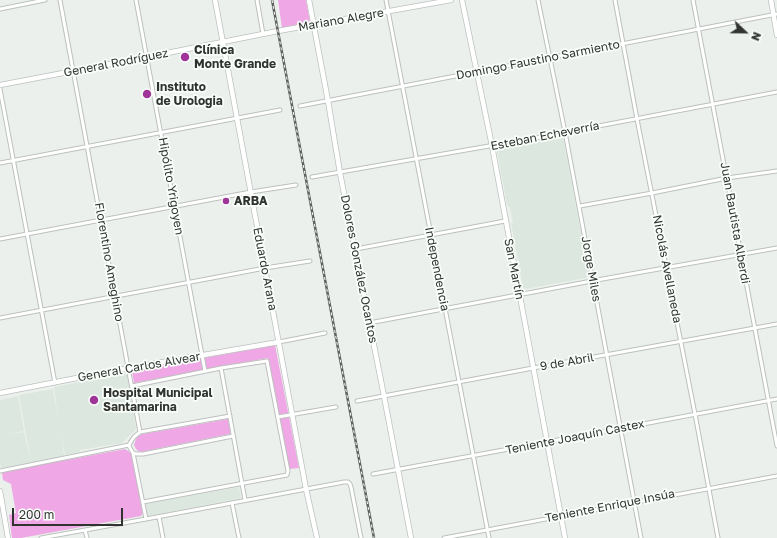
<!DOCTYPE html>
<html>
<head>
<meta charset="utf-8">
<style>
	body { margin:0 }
	#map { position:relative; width:777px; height:538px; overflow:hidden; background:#ebf0ed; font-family:"Golos Text",sans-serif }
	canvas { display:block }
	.north { position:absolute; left:725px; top:12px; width:40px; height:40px; -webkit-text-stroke:3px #f9fefa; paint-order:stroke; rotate:112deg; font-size:11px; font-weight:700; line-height:16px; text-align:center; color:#313331 }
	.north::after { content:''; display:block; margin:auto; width:14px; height:18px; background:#313331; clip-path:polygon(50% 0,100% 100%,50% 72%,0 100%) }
	.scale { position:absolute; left:12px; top:508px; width:111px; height:18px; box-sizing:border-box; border:2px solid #313331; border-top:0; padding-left:5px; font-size:12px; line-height:14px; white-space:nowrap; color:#313331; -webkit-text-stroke:3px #f9fefa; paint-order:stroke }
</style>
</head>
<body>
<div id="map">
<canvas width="777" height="538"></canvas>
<div class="north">N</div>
<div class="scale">200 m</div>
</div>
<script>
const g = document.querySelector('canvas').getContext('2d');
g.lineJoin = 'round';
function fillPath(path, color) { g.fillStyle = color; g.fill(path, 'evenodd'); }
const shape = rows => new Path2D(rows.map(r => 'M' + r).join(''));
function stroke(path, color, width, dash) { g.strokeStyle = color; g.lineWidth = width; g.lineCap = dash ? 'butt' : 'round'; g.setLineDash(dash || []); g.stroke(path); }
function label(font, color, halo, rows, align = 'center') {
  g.font = font + ' "Golos Text",sans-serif'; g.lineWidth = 3.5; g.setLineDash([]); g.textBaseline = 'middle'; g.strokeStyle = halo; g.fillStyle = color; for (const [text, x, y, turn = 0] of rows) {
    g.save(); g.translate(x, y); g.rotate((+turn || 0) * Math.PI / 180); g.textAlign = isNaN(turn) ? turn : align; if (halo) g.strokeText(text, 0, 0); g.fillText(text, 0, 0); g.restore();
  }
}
fillPath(shape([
	[561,138,563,138,589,276,586,277,586,278,525,289,523,288,511,223,513,223,510,208,507,205,497,151,498,150],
	[125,374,127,375,134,415,136,429,122,443,80,450,80,452,65,455,61,432,64,456,31,463,19,395,53,389,58,419,54,387],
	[18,396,24,431,6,435,24,432,31,463,1,468,0,463,0,400],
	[239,487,241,498,148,516,146,504]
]), '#dce8df');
fillPath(shape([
	[278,0,306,0,310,22,282,28],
	[275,345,299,468,289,469,268,358,134,383,132,371],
	[228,419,231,432,230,434,141,452,138,451,136,449,134,445,136,439,138,436,142,434],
	[125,449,131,453,143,513,141,516,21,538,12,538,9,515,16,513,11,484,3,480,2,472]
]), '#efa7e6');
const street = shape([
	[60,0,140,432],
	[136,0,205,371],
	[257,0,263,34],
	[386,0,489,538],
	[538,0,565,132,641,538],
	[615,0,637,119,695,414,718,538],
	[693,0,777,446],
	[0,9,45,0],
	[0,89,55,383],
	[300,106,777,14],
	[0,163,280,110],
	[312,177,546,136,777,92],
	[580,206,652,193,727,178,777,171],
	[0,239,251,192,296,185],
	[356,249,505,221],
	[0,318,265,268,310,261],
	[369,323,597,280,777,248],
	[279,342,325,333],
	[221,368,245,500],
	[132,386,221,368,267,361,288,471,287,475,143,502],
	[357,401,533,368,777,324],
	[278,417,336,407],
	[133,453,137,454,143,454,233,436],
	[0,471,129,445],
	[373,474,547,442,777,399],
	[232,503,239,538],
	[159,517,163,538],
	[146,519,133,453,130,448,129,445,130,443,134,437,140,432,230,416],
	[85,530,87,538],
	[41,538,146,519,344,482,348,482,350,484,351,487,361,538],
	[444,538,777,476]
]);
const secondary = shape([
	[215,0,306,489,317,538],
	[309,0,328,101,340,173,384,396,411,538],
	[462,0,492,146,565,538],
	[771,0,777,35],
	[0,85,147,57,278,31,451,0],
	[0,393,128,368,279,342],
	[0,491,8,538]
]);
stroke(street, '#bcc1bd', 5);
stroke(secondary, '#bcc1bd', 6);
stroke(street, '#fff', 3);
stroke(secondary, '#fff', 4.5);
const rail = shape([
	[272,0,374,538]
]);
stroke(rail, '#5f615f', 2.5);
stroke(rail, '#f9fefa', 1, [3]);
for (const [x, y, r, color] of [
	[185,57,5,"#9f3598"],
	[147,94,5,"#9f3598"],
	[226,201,4,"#9f3598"],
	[94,400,5,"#9f3598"]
]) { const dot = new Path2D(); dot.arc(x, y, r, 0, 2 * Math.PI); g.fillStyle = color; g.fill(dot); stroke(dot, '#f9fefa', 1.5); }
label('12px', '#313331', '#f9fefa', [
	["Mariano Alegre",341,20,-10],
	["Domingo Faustino Sarmiento",538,60,-11],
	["General Rodríguez",116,63,-11],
	["Esteban Echeverría",545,136,-11],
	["Hipólito Yrigoyen",171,186,80],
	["Juan Bautista Alberdi",735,223,80],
	["Florentino Ameghino",109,262,80],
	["Eduardo Arana",265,269,79],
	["Dolores González Ocantos",359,269,79],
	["Independencia",437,269,79],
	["San Martín",514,269,79],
	["Jorge Miles",591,269,80],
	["Nicolás Avellaneda",667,269,79],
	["9 de Abril",567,362,-10],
	["General Carlos Alvear",139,367,-10],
	["Teniente Joaquín Castex",575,437,-11],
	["Teniente Enrique Insúa",610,506,-11]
]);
label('bold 12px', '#313331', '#f9fefa', [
	["Clínica",194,50],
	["Monte Grande",194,64],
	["Instituto",156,87],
	["de Urologia",156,101],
	["ARBA",234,201],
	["Hospital Municipal",103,393],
	["Santamarina",103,407]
], 'left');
</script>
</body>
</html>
